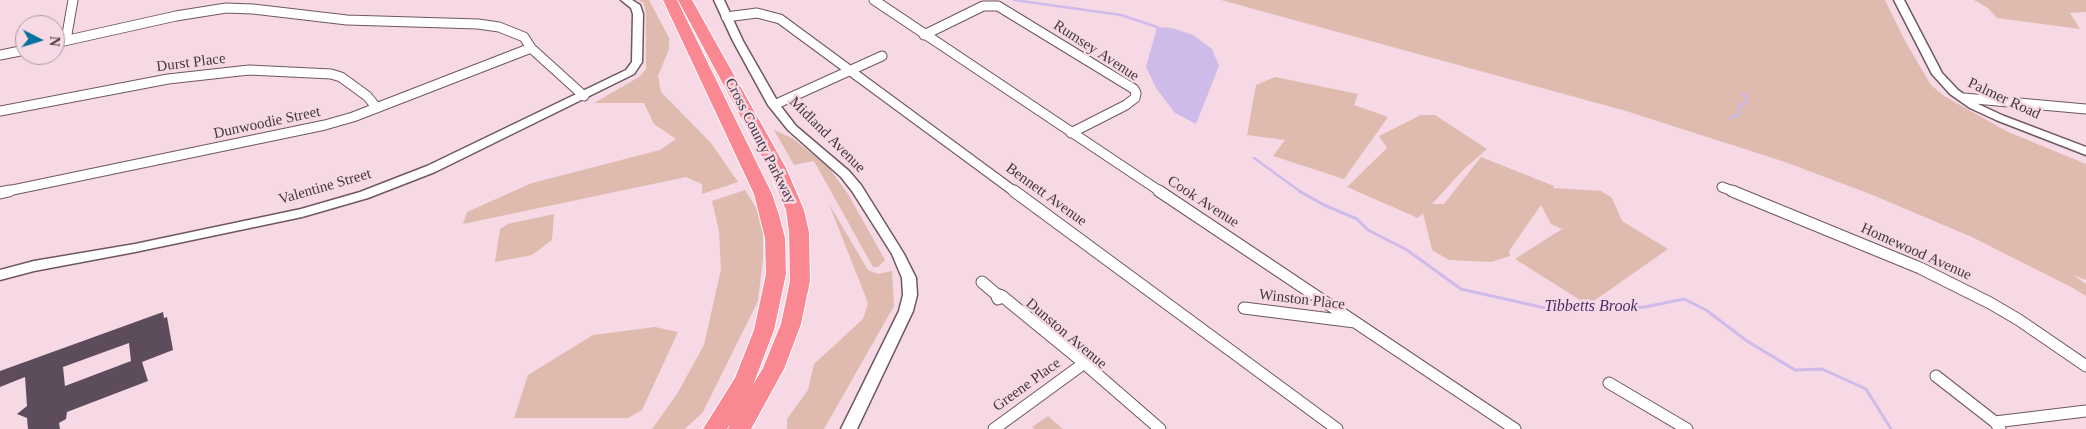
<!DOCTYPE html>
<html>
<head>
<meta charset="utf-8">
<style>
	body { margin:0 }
	#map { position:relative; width:2086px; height:429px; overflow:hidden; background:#f6d9e5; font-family:"Times New Roman",serif }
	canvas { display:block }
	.north { position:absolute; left:15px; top:15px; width:50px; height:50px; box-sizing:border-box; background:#f6d9e5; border:1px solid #ae99a2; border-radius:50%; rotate:95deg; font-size:14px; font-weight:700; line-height:20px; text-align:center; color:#43383d }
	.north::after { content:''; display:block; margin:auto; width:18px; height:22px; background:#04729e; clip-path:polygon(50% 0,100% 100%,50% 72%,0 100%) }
</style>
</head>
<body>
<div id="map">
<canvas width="2086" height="429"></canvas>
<div class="north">N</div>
</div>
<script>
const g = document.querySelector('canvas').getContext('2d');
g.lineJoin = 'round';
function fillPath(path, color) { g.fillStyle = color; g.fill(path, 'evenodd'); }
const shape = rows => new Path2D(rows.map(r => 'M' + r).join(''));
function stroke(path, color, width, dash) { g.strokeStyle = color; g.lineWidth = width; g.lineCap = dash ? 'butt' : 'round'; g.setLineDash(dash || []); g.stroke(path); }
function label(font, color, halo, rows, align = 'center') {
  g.font = font + ' "Times New Roman",serif'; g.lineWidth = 5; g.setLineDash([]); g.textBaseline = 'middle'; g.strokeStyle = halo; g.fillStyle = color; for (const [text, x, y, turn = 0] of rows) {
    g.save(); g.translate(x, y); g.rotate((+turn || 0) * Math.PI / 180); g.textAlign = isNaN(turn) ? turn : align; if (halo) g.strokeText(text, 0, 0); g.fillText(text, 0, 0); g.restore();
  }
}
fillPath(shape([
	[638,0,649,0,669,38,669,49,658,76,661,92,711,143,738,182,702,194,702,184,686,177,463,224,467,212,532,183,660,150,676,139,654,124,644,103,594,103,639,77,646,69,646,13,644,3],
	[1221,0,1885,0,1905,41,1931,85,1944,96,2008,132,2086,164,2086,280,2073,275,2086,284,2086,296,2073,288,1972,237,1870,194,1785,162,1626,111],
	[1974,0,2086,0,2086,12,2070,13,2080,29,1997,18,1988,8],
	[1275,77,1358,94,1354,105,1388,117,1344,179,1273,156,1285,140,1247,135,1256,85],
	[1421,115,1435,115,1487,149,1463,170,1432,204,1444,204,1481,157,1554,186,1553,188,1601,191,1612,198,1622,221,1668,249,1588,305,1515,259,1562,229,1551,224,1541,205,1509,251,1510,256,1491,262,1449,260,1432,250,1423,213,1418,218,1347,187,1387,148,1379,136],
	[774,130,792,138,827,165,848,194,885,260,878,267,873,267,814,161,794,165],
	[745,190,763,219,763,258,758,301,703,412,685,429,652,429,677,394,704,345,721,269,719,231,712,201],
	[829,204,868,270,878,274,892,271,894,306,824,429,787,429,787,419,808,390,814,364,863,319,868,303],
	[554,214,552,240,532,255,495,262,500,229,508,224],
	[655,327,678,332,642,410,628,418,514,418,528,375,593,335],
	[1048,416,1063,429,1034,429,1032,427]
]), '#dfbaae');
fillPath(shape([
	[1157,27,1172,28,1193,35,1212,49,1219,66,1196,124,1175,113,1156,88,1146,67]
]), '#cfbbea');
stroke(shape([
	[1014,0,1121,15,1157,27],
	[1730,118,1738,115,1740,105,1747,103,1747,98,1743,94],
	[1254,158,1301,192]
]), '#cfbbea', 2.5);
stroke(shape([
	[1299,191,1324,205,1357,219,1368,230,1407,250,1461,289,1545,308,1602,310,1645,307,1684,299,1706,310,1747,341,1795,370,1822,369,1866,389,1891,429]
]), '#cfbbea', 3);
fillPath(shape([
	[163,312,164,318,167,317,173,350,142,362,148,381,67,412,66,419,59,423,60,429,28,429,27,418,17,414,27,406,25,377,0,387,0,371],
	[129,343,131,361,65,386,63,367]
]), '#5d4c5c');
const minorFar1 = shape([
	[874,0,1161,192],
	[726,17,757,13,780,19,1015,192],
	[924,35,983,6,998,6,1134,89,1136,93,1135,98,1126,105,1071,133],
	[66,40,73,0],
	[55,43,176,16,226,8,253,9,347,20,478,24,499,27,524,37,531,48,584,96],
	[0,55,25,50],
	[1964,98,2086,109],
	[774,105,882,56],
	[0,111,168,79,249,70,331,74,341,77,367,96,377,108],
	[1722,187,1735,192],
	[3,192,325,125,353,117,531,48]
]);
const minor = shape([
	[1014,191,1337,429],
	[1159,191,1515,429],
	[1732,191,1920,268,1990,303,2019,320,2086,366],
	[0,193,9,191],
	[982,282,996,294,998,299],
	[996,294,1002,296,1084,363,1160,429],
	[1244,308,1355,322],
	[1936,376,1995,422,2000,429],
	[1609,383,1687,429],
	[1995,422,2086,411],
	[994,429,1079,367]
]);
const tertiary = shape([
	[621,0,632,0,640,5,643,14,642,62,634,74,435,172,368,198,302,217,135,252,34,271,0,280,0,270,34,261,135,244,301,209,360,192,427,166,626,70,632,62,633,14,631,8,621,0],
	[714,0,724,0,743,41,779,104,796,126,849,171,861,185,904,254,916,278,917,295,913,311,857,429,841,429,899,311,903,295,902,278,892,254,852,191,841,177,788,130,768,105,733,41,714,0],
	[1894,0,1904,0,1942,73,1958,90,1978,104,2004,116,2086,147,2086,155,1996,120,1970,108,1950,94,1932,74,1894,0]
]);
const motorway = shape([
	[663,0,677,0,772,194,779,215,785,238,786,274,774,330,753,385,763,368,781,324,790,281,789,232,786,210,768,168,678,0,692,0,786,168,804,210,809,232,810,281,801,324,784,369,751,429,728,429,730,424,727,429,703,429,735,378,754,330,766,274,765,238,754,194,663,0]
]);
stroke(minorFar1, '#6f5761', 11);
stroke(minor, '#6f5761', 13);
stroke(tertiary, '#6f5761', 3);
stroke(motorway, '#fff', 2);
stroke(minorFar1, '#fff', 9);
stroke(minor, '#fff', 11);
fillPath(tertiary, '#fff');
fillPath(motorway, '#fa8892');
label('15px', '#43383d', '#f6d9e5', [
	["Rumsey Avenue",1096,51,33],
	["Durst Place",191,63,-7],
	["Palmer Road",2004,99,25],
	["Dunwoodie Street",267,123,-12],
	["Midland Avenue",827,135,45],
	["Cross County Parkway",760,141,63],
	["Valentine Street",325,187,-16],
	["Bennett Avenue",1046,195,36],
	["Cook Avenue",1203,202,33],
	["Homewood Avenue",1916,252,24],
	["Winston Place",1302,300,7],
	["Dunston Avenue",1066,334,40],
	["Greene Place",1027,385,-36]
]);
label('italic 16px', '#4a2e67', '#f6d9e5', [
	["Tibbetts Brook",1591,307]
]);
</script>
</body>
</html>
